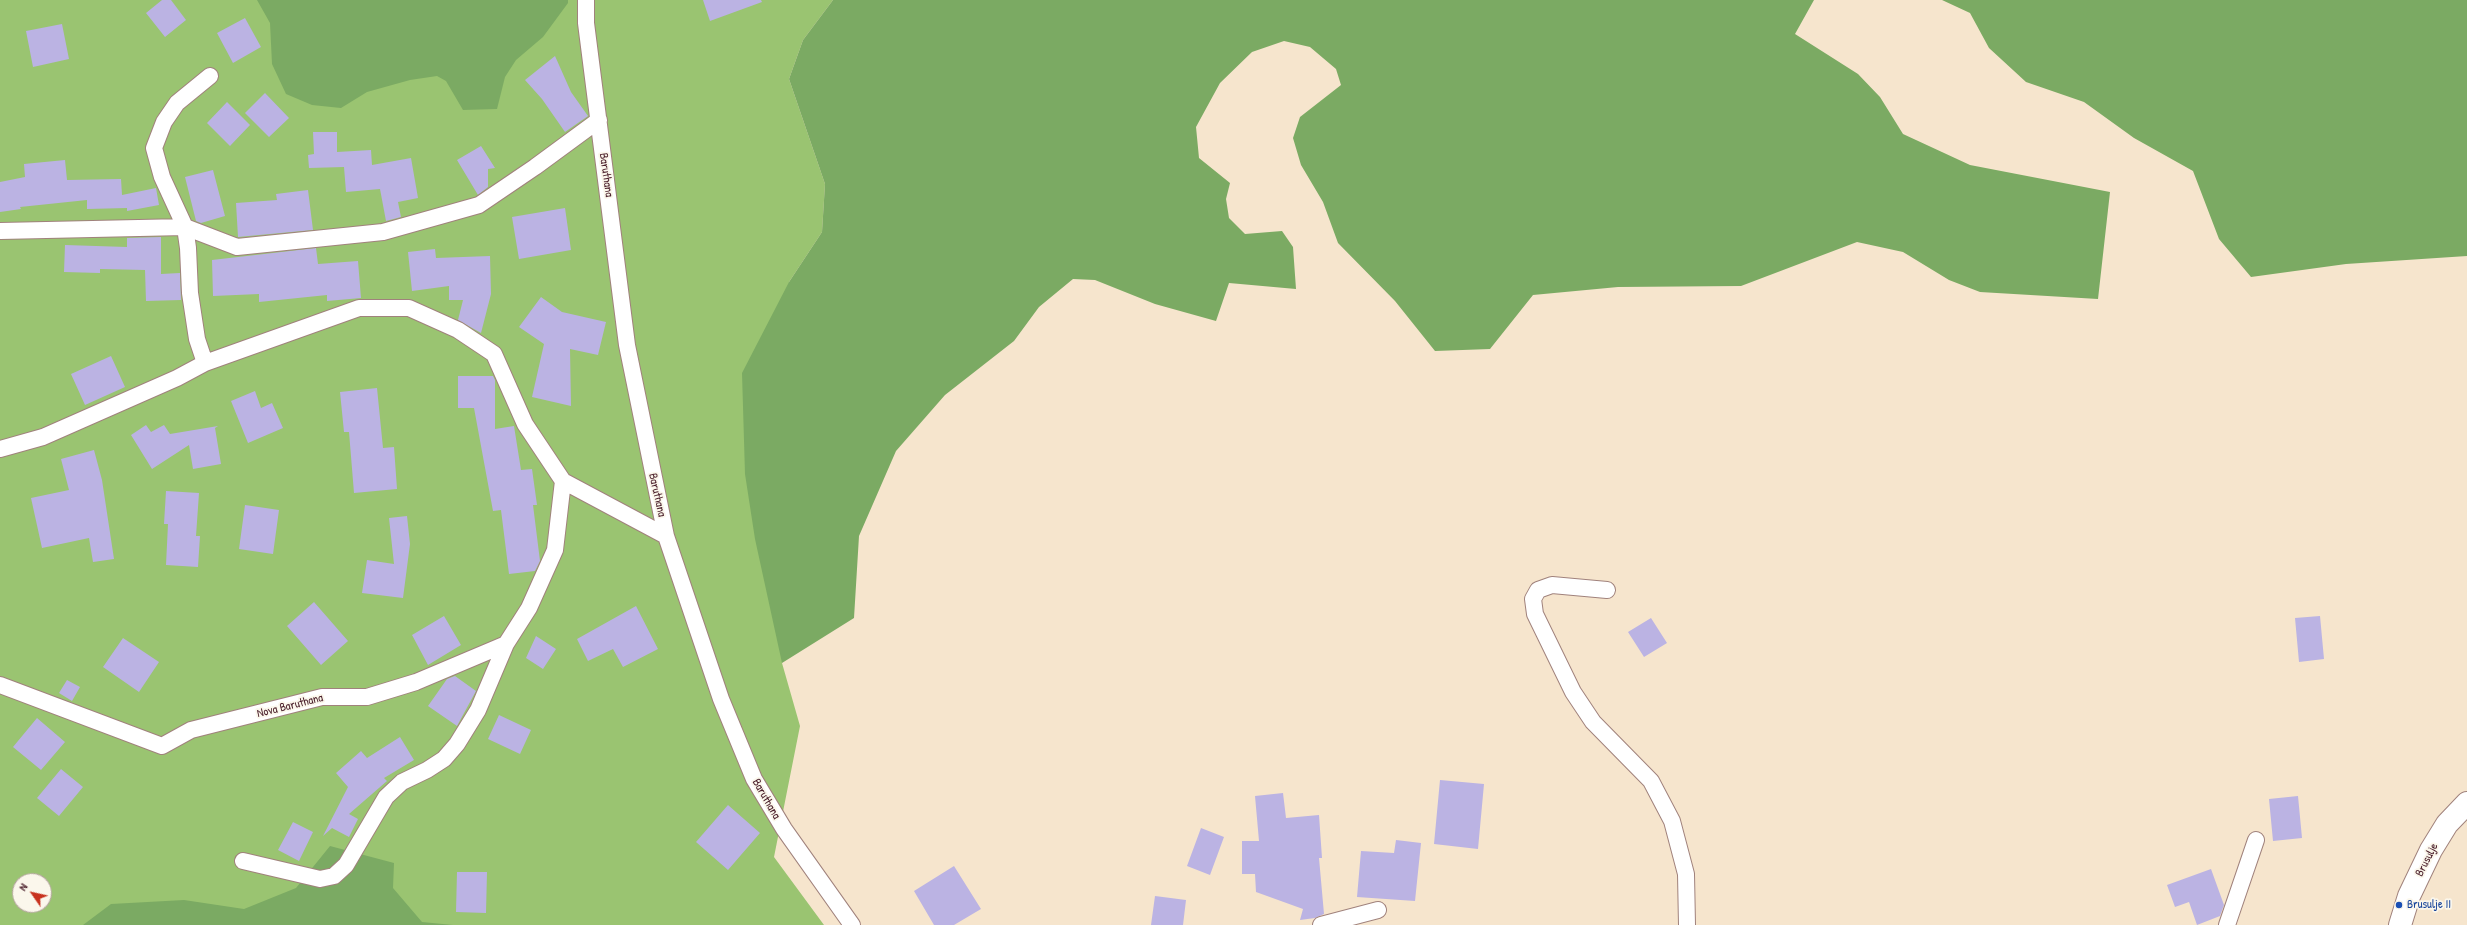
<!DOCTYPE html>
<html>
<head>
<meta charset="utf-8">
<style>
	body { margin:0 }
	#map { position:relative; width:2467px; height:925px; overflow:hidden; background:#f6e5cd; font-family:"Patrick Hand",sans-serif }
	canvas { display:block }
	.north { position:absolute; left:12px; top:873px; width:40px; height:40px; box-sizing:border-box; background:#fbf7ec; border:1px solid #b4a19f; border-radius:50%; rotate:304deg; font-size:11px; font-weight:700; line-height:16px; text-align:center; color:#4a1f2b }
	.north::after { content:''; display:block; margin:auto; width:14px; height:18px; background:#c8321e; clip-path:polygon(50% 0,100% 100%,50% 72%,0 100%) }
</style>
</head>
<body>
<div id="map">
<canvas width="2467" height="925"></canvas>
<div class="north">N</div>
</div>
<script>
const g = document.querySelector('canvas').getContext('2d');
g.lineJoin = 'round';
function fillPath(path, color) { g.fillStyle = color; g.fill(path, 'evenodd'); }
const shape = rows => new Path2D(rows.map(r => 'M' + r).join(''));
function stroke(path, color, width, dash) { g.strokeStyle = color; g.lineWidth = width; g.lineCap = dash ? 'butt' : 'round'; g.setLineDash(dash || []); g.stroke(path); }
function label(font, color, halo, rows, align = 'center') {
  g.font = font + ' "Patrick Hand",sans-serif'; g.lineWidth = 3.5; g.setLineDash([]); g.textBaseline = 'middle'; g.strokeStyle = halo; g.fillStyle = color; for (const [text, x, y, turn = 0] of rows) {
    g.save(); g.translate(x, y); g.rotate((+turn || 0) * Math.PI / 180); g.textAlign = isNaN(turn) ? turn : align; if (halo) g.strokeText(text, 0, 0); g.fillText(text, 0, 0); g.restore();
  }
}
fillPath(shape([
	[0,0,833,0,803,40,789,79,825,184,822,232,789,282,782,663,800,726,774,857,824,925,0,925],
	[20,881,44,881,44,905,20,905]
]), '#9ac471');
fillPath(shape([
	[257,0,568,0,568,3,543,37,516,60,505,77,497,109,463,110,446,81,437,76,410,80,367,92,341,108,312,105,286,94,272,64,270,23],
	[833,0,1814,0,1795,34,1858,74,1880,97,1903,134,1970,165,2110,192,2098,299,1980,292,1949,280,1903,252,1857,242,1741,286,1618,287,1533,295,1490,349,1435,351,1395,301,1338,243,1323,202,1301,165,1293,138,1300,117,1341,85,1336,69,1310,47,1284,41,1252,52,1220,83,1196,127,1199,158,1230,183,1226,199,1229,218,1245,234,1282,231,1293,247,1296,289,1229,283,1216,321,1155,304,1095,280,1073,279,1039,307,1014,341,945,395,896,451,859,536,854,618,782,663,755,539,745,474,742,373,789,282,822,232,825,184,789,79,803,40],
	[1942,0,2467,0,2467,256,2346,264,2251,277,2219,239,2193,171,2134,138,2084,102,2026,82,1989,48,1970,13],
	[330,846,394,863,393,888,422,922,453,925,83,925,111,904,184,900,244,909,296,888]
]), '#7baa63');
fillPath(shape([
	[162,0,171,0,186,20,165,37,146,13],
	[703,0,761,0,762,2,710,21],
	[245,18,261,47,233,63,217,33],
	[62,24,69,59,33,67,26,31],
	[555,56,571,92,588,116,565,132,542,99,525,80],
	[265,93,289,118,269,137,245,113],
	[227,102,250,125,230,146,207,123],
	[313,132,337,132,337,152,371,150,372,165,411,158,418,198,398,202,401,217,386,221,380,189,346,192,344,167,309,168,308,155,314,154],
	[481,146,495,168,488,169,488,187,478,195,457,160],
	[65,160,67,180,121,179,122,195,156,188,159,205,127,211,127,208,87,209,87,200,20,207,21,209,0,212,0,182,25,177,24,164],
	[213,170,225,216,201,223,196,221,185,177],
	[308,190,313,230,238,237,236,203,277,200,276,194],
	[565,208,571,250,519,259,512,217],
	[161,237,161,274,180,273,181,300,146,301,145,270,100,269,100,273,64,272,65,245,127,247,127,238],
	[316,248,318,264,358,261,361,298,327,301,327,295,259,302,259,294,213,296,212,260],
	[435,249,436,258,490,256,491,294,481,333,458,320,463,300,449,300,449,286,412,291,408,252],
	[541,297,562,312,606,322,598,355,570,349,571,406,532,397,544,344,519,327],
	[111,356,125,387,85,405,71,374],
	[458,376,493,376,495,380,495,429,514,426,521,470,532,469,537,505,533,505,540,561,535,571,509,574,501,510,493,511,474,408,458,408],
	[377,388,383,448,394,447,397,489,354,493,349,432,344,432,340,392],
	[255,391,261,408,272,403,283,428,248,443,231,401],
	[146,425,151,432,164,425,170,434,218,426,215,428,221,464,193,469,189,445,152,469,131,435],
	[94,450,102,480,114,559,93,562,89,538,42,548,31,498,69,490,61,459],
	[166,491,199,493,196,536,200,536,198,567,166,565,168,524,164,524],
	[245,505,279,510,273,554,239,549],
	[407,516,410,544,403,598,362,593,367,560,394,564,389,518],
	[314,602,348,641,321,665,287,626],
	[636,606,658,649,623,667,613,649,588,661,577,639],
	[444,616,461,645,428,665,412,635],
	[2320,616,2324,659,2299,662,2295,618],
	[1651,618,1667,643,1644,657,1628,632],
	[536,636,556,649,543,669,526,658],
	[123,638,159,662,139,692,103,667],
	[455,676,476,691,457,726,428,706,447,679],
	[67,680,80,687,72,701,59,693],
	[499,715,531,730,520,754,488,739],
	[37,718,65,742,41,770,13,747],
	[400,737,414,760,384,778,387,781,349,814,358,819,349,837,332,828,323,836,348,787,336,773,361,751,367,758],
	[61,769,83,787,59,816,37,798],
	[1440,780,1484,784,1478,849,1434,844],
	[1283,793,1286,818,1319,815,1322,858,1319,858,1324,914,1315,918,1300,920,1303,909,1256,892,1255,874,1242,874,1242,841,1259,841,1255,796],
	[2298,796,2302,838,2273,841,2269,799],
	[728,805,760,833,728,870,696,842],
	[293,822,313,832,299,861,278,850],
	[1201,828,1224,837,1210,875,1187,866],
	[1396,840,1421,843,1415,901,1357,897,1361,851,1394,853],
	[954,866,981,909,954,925,934,925,914,891],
	[2211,869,2224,905,2220,916,2197,925,2189,902,2175,907,2167,885],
	[457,872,487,872,486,913,456,912],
	[1155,896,1186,900,1183,925,1151,925]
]), '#bbb3e3');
const street = shape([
	[586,0,586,23,627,345,666,536,721,699,754,779,784,829,852,925],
	[0,231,185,227,237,247,383,232,479,205,535,167,599,120],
	[205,363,197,339,190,293,188,248,185,227,162,177,154,148,164,122,177,103,210,76],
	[0,449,43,437,177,378,205,363,359,308,409,308,458,330,494,354,525,424,563,481,666,536],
	[1607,590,1552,585,1538,590,1533,599,1535,614,1573,692,1593,722,1651,781,1672,821,1686,874,1687,925],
	[0,685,162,746,191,730,322,697,367,697,416,682,506,644,529,608,555,550,563,481],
	[243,861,320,879,334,876,346,865,386,797,402,782,427,770,444,759,457,744,478,710,506,644],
	[1321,925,1378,910],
	[2227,925,2256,840]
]);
const secondary = shape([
	[2400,925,2409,896,2431,850,2447,824,2467,803]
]);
stroke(street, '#a0827c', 18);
stroke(secondary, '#a0827c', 24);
stroke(street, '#fff', 16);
stroke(secondary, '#fff', 22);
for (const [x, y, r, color] of [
	[2399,905,4,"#1a4fb4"]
]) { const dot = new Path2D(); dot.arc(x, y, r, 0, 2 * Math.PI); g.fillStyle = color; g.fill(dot); stroke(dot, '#fbf7ec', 1.5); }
label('12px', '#4a1f2b', '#fbf7ec', [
	["Baruthana",606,175,82],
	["Baruthana",657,495,77],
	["Nova Baruthana",290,706,-14],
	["Baruthana",766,799,60],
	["Brusulje",2427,860,-63]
]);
label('12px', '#164399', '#fbf7ec', [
	["Brusulje II",2407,905]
], 'left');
</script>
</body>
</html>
